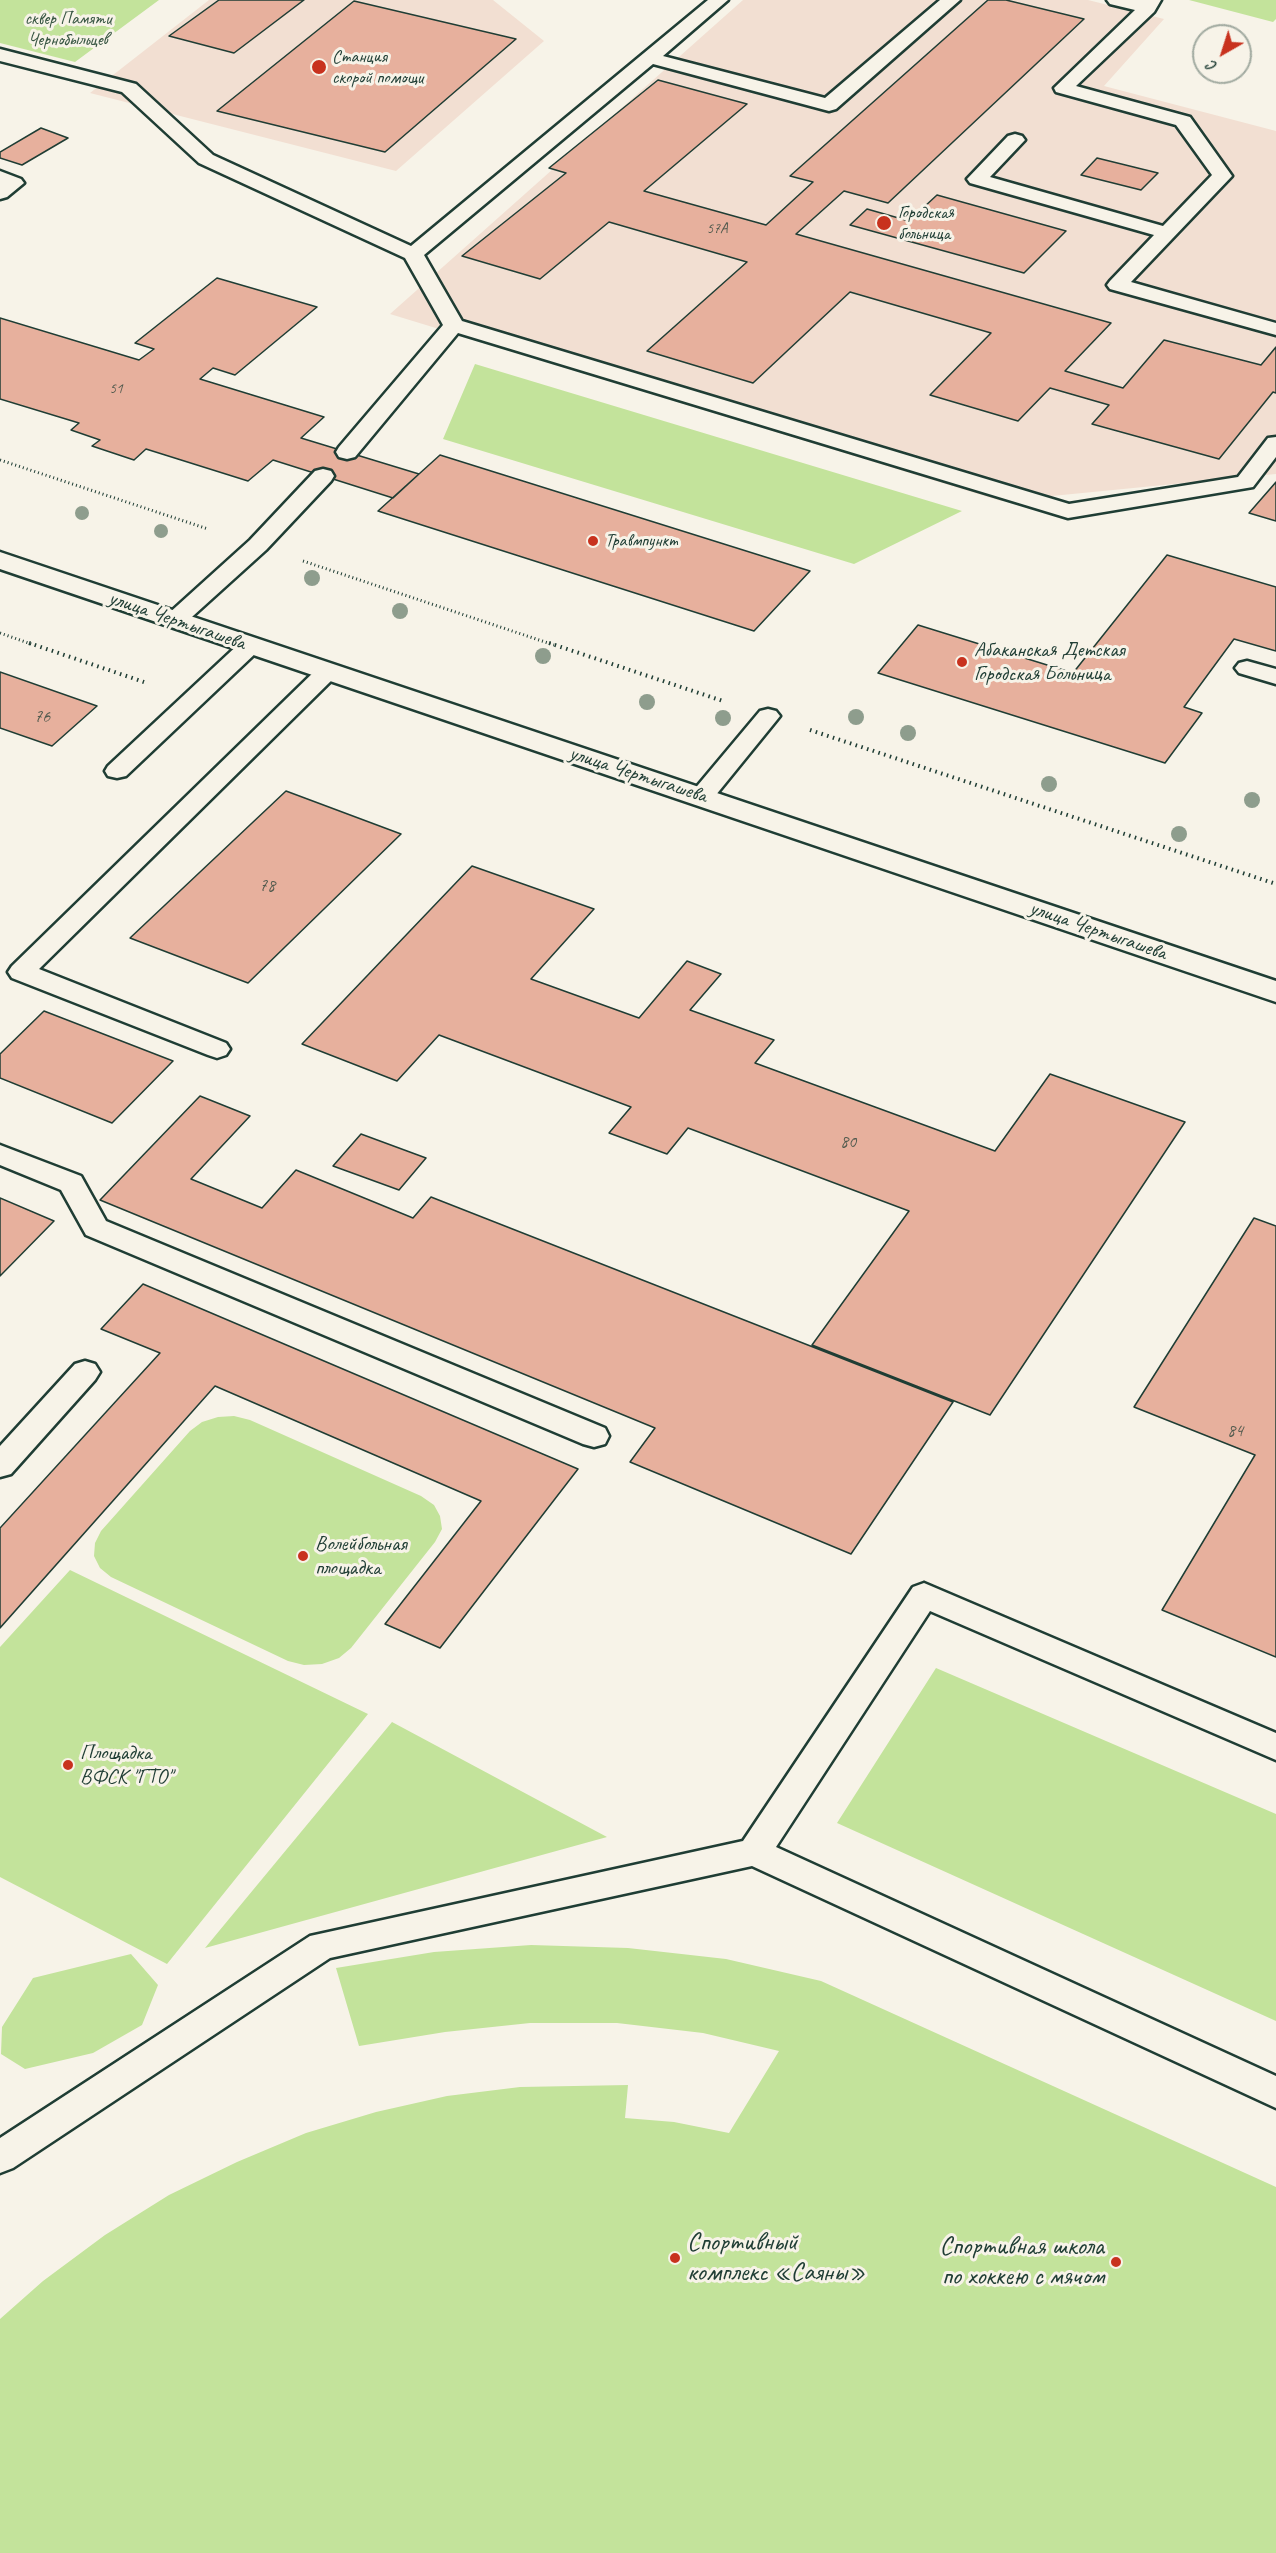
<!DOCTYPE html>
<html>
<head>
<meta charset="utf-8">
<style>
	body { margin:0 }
	#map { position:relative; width:1276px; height:2553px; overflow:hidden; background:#f7f3e8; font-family:Caveat,sans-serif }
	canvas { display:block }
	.north { position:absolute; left:1192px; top:24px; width:60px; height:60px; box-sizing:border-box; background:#f7f3e8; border:2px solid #a1aaa0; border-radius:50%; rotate:219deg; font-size:16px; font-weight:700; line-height:24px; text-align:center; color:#1f3d34 }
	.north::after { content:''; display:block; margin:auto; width:21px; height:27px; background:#c8321e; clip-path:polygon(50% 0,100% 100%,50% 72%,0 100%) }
</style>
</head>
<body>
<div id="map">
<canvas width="1276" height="2553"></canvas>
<div class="north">С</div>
</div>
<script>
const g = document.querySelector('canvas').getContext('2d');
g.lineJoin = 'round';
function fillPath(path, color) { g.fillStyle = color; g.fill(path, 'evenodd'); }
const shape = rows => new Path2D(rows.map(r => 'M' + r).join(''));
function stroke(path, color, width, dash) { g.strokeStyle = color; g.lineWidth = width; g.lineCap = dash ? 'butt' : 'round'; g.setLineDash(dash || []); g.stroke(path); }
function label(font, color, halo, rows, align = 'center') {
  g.font = font + ' Caveat,sans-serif'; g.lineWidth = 6; g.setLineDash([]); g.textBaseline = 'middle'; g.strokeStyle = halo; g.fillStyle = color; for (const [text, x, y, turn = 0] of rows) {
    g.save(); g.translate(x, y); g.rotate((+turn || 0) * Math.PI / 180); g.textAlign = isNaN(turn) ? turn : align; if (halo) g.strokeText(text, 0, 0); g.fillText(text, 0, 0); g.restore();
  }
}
fillPath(shape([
	[209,0,493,0,544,41,396,171,90,93],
	[743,0,1088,0,1164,19,1104,86,1276,131,1276,474,1001,501,390,314]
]), '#f2dfd2');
fillPath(shape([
	[0,0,159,0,75,62,0,43],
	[1189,0,1276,0,1276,19,1273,22],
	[475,364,962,511,854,564,443,439],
	[234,1416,250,1420,421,1496,434,1505,440,1516,442,1529,435,1542,351,1648,339,1658,322,1664,304,1665,288,1661,111,1577,100,1568,94,1556,95,1543,101,1531,190,1431,202,1422,218,1417],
	[70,1570,368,1714,167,1964,0,1877,0,1647],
	[936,1668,1276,1814,1276,2021,837,1823],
	[392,1722,607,1837,205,1948],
	[531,1945,628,1948,726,1959,821,1981,1276,2187,1276,2553,0,2553,0,2319,43,2281,105,2235,169,2195,237,2162,306,2133,376,2112,447,2096,520,2087,628,2085,625,2118,674,2122,729,2133,779,2051,703,2033,617,2023,530,2023,445,2032,359,2046,336,1968,434,1952],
	[131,1954,158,1985,142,2025,93,2053,25,2069,1,2054,2,2027,33,1978]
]), '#c3e39b');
const building = shape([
	[219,0,304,0,234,53,169,36,219,0],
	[988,0,1006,0,1084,19,888,203,844,191,796,234,1111,323,1065,371,1123,388,1164,340,1261,365,1276,347,1276,393,1273,392,1219,459,1092,424,1109,405,1050,388,1018,421,930,395,991,333,850,292,753,383,647,351,747,262,609,222,540,279,462,256,566,173,549,168,658,80,747,104,644,191,766,225,813,182,790,176,988,0],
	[354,1,516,39,385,152,217,111,354,1],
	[41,128,68,138,22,165,0,158,0,152,41,128],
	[1097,158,1158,173,1141,190,1081,175,1097,158],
	[937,195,1066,231,1024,273,850,225,867,209,909,221,937,195],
	[217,278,317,307,235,375,213,368,200,379,324,417,301,438,419,474,393,498,273,460,248,481,146,449,134,460,92,446,100,440,71,430,79,423,0,399,0,318,139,360,154,349,135,343,217,278],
	[440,455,810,571,754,631,378,511,440,455],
	[1276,482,1276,521,1249,513,1276,482],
	[1167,555,1276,587,1276,651,1234,639,1184,707,1202,713,1165,763,878,673,918,625,1073,673,1167,555],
	[0,672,97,706,52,746,0,728,0,672],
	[286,791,401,834,248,983,130,938,286,791],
	[472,866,594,909,531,979,639,1018,687,961,721,974,690,1010,774,1040,755,1063,995,1151,1050,1074,1185,1122,990,1415,812,1345,909,1211,688,1128,667,1154,609,1133,631,1107,439,1035,397,1081,302,1044,472,866],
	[44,1011,173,1061,112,1123,0,1078,0,1054,44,1011],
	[200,1096,250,1116,191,1179,262,1208,296,1170,413,1218,431,1197,953,1402,851,1554,630,1462,655,1428,100,1200,200,1096],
	[361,1134,426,1158,399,1190,333,1166,361,1134],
	[0,1198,54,1221,0,1276,0,1198],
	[1254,1218,1276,1226,1276,1657,1162,1610,1255,1455,1134,1407,1254,1218],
	[143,1284,578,1469,440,1648,385,1624,481,1501,215,1386,0,1628,0,1528,160,1353,101,1329,143,1284]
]);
fillPath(building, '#e7b09d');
stroke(building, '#1f3d34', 1.5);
const lane = shape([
	[708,0,728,0,663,56,825,98,940,0,960,0,836,109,829,111,653,64,424,255,462,321,1069,504,1238,477,1268,438,1276,437,1276,457,1253,487,1068,518,458,333,355,457,347,459,339,457,336,452,339,447,443,325,405,258,199,163,122,92,0,61,0,49,136,84,213,155,411,246,708,0],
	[1107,0,1161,0,1154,12,1076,86,1190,117,1232,176,1131,282,1276,323,1276,335,1110,289,1107,285,1110,281,1154,235,970,183,967,179,1008,136,1015,134,1022,136,1025,140,990,177,1163,226,1212,175,1176,125,1056,92,1054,88,1135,10,1110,4,1107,0],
	[0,171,21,179,24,183,7,197,0,199,0,171],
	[323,469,331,471,334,476,331,481,266,550,183,625,175,627,167,625,163,620,167,615,250,540,315,471,323,469],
	[250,639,258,641,262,646,258,651,126,776,117,778,108,776,105,771,108,766,242,641,250,639],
	[1247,661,1276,669,1276,684,1239,673,1235,668,1239,663,1247,661],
	[327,665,335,667,339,672,335,677,39,969,226,1043,230,1049,226,1055,217,1058,208,1055,12,978,8,972,12,966,319,667,327,665],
	[768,709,776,711,780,716,776,721,711,801,702,803,693,801,690,796,693,791,760,711,768,709],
	[0,1145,81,1176,106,1221,605,1428,609,1436,605,1444,594,1447,583,1444,86,1235,61,1190,0,1165,0,1145],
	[85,1361,95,1364,100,1372,95,1380,11,1474,0,1477,0,1446,75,1364,85,1361],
	[924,1583,1276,1733,1276,1760,930,1611,776,1847,1276,2076,1276,2108,752,1866,330,1958,13,2168,0,2173,0,2138,310,1936,743,1841,913,1587,924,1583]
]);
const street = shape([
	[0,552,1276,981,1276,1002,0,569,0,552]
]);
stroke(lane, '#1f3d34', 5);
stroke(street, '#1f3d34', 5);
stroke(shape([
	[0,460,208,529],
	[303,561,554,645],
	[0,633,34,645]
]), '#1f3d34', 3, [1, 3]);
stroke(shape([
	[29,643,144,682],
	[549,643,723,701],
	[810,730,1276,884]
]), '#1f3d34', 4, [1.5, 4.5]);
fillPath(lane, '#f7f3e8');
fillPath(street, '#f7f3e8');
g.fillStyle = '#8e9d8d';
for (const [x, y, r] of [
	[82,513,7],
	[161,531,7],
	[312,578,8],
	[400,611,8],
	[543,656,8],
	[647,702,8],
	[856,717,8],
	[723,718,8],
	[908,733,8],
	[1049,784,8],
	[1252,800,8],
	[1179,834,8]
]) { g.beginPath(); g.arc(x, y, r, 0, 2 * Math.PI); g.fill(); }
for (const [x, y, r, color] of [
	[319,67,8,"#c8321e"],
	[884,223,8,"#c8321e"],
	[593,541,6,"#c8321e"],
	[962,662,6,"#c8321e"],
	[303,1556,6,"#c8321e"],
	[68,1765,6,"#c8321e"],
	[675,2258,6,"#c8321e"],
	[1116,2262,6,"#c8321e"]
]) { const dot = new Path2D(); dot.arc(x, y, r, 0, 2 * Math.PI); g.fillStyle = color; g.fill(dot); stroke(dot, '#f7f3e8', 2); }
label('15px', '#515a4e', null, [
	["57А",717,229],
	["51",116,389]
]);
label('18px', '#385643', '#f7f3e8', [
	["сквер Памяти",68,19],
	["Чернобыльцев",68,40]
]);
label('18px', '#1f3d34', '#f7f3e8', [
	["Станция",332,57],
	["скорой помощи",332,78],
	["Городская",898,213],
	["больница",898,234],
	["Травмпункт",605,541]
], 'left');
label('18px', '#515a4e', null, [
	["76",42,717],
	["78",267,886],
	["80",848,1142],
	["84",1235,1431]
]);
label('21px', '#1f3d34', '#f7f3e8', [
	["улица Чертыгашева",177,621,19],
	["улица Чертыгашева",638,775,18],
	["улица Чертыгашева",1098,931,19]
]);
label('21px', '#1f3d34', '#f7f3e8', [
	["Абаканская Детская",974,650],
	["Городская Больница",974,674],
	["Волейбольная",315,1544],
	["площадка",315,1568],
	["Площадка",80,1753],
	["ВФСК \"ГТО\"",80,1777]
], 'left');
label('26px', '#1f3d34', '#f7f3e8', [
	["Спортивный",687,2243],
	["комплекс «Саяны»",687,2273],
	["Спортивная школа",1104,2247,"right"],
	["по хоккею с мячом",1104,2277,"right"]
], 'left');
</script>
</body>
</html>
